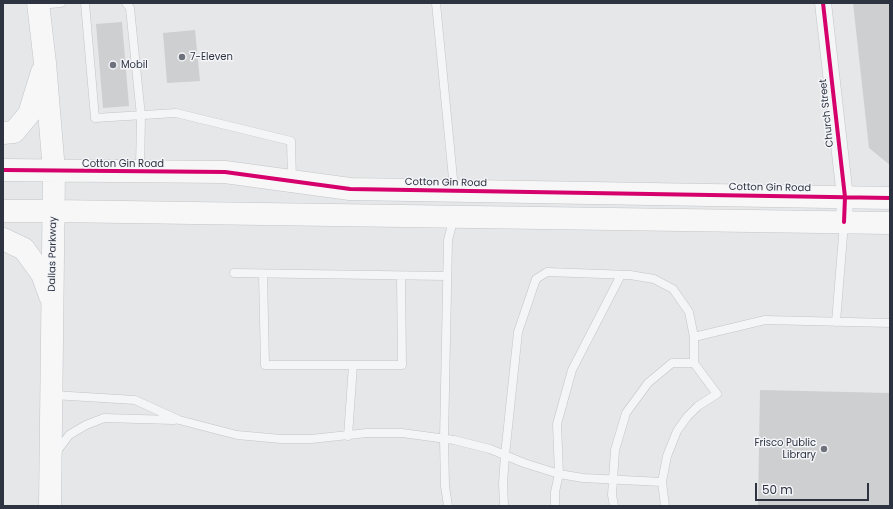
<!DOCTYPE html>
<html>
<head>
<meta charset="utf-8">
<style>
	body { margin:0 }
	#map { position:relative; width:893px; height:509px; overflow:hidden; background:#e5e7e9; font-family:Poppins,sans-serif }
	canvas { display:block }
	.frame { position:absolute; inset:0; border:4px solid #2d3341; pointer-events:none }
	.scale { position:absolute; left:755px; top:483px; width:114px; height:18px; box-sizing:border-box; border:2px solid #2d3341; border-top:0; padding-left:5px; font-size:12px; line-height:14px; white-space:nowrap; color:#2d3341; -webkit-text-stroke:3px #f4f5f8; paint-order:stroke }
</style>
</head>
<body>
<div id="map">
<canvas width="893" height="509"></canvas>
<div class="frame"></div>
<div class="scale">50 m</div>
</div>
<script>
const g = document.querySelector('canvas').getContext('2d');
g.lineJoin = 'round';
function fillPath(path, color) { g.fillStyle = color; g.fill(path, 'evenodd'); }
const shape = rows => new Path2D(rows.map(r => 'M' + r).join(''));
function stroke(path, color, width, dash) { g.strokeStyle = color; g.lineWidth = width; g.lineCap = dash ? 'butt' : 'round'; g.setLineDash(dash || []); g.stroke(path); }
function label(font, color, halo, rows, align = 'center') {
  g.font = font + ' Poppins,sans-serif'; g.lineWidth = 3; g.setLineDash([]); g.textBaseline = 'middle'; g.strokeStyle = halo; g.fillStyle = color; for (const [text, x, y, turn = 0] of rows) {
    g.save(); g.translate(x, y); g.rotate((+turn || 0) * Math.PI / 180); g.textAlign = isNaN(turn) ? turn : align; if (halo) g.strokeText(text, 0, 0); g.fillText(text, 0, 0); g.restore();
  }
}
fillPath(shape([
	[853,3,890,3,890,165,869,148],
	[122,22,129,106,103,108,96,24],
	[195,30,200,81,167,83,163,33],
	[760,390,890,393,890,506,758,506]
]), '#cdcfd1');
const lane = shape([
	[85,3,95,118,176,113,291,141,292,181],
	[126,3,130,8,131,18,141,116,140,170],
	[436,3,454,189],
	[39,5,61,3],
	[234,273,447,276],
	[263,274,265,365,402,365,401,276],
	[836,322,844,223],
	[694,337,765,320,890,323],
	[53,395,135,400,179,420,237,435,281,439,311,439,367,433,402,433,454,440,490,449,524,463,559,474,583,478,662,482],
	[348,436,353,365],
	[55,454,69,435,86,425,104,418,174,420],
	[448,506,445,486,444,439,448,240,454,217],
	[504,506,503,483,505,455,518,332,536,279,547,272,630,275,654,279,673,289,689,312,694,337,694,363,717,394,698,406,687,417,677,431,667,456,662,482,665,506],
	[555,506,555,492,559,474,557,424,572,370,621,275],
	[614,506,612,495,615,450,626,413,648,383,672,363,694,363]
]);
const street = shape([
	[823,3,845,197,844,222]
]);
const secondary = shape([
	[38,3,45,63,54,171,50,506],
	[3,133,14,132,29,114,42,72],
	[3,170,225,172,350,189,890,198],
	[3,211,54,211,890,223],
	[3,239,24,249,42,274,50,296]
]);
stroke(lane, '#c3c5c7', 9);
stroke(street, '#c3c5c7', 17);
stroke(secondary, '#c3c5c7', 23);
stroke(lane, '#f4f5f6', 8);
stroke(street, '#f4f5f6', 16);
stroke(secondary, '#f7f7f8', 22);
stroke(shape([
	[823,3,845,197,844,222],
	[3,170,225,172,350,189,890,198]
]), '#d6006c', 4);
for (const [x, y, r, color] of [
	[182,57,4,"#6d727c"],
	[113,65,4,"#6d727c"],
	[824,449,4,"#6d727c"]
]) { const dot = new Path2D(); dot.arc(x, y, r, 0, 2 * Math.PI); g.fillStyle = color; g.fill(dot); stroke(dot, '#f4f5f8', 1.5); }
label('10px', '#2d3341', '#f4f5f8', [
	["7-Eleven",190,57],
	["Mobil",121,65],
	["Frisco Public",816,443,"right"],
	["Library",816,455,"right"]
], 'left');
label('10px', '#2d3341', '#f4f5f8', [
	["Church Street",827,113,-96],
	["Cotton Gin Road",123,164],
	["Cotton Gin Road",446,183,1],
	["Cotton Gin Road",770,188,1],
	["Dallas Parkway",53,254,-89]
]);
</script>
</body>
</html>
